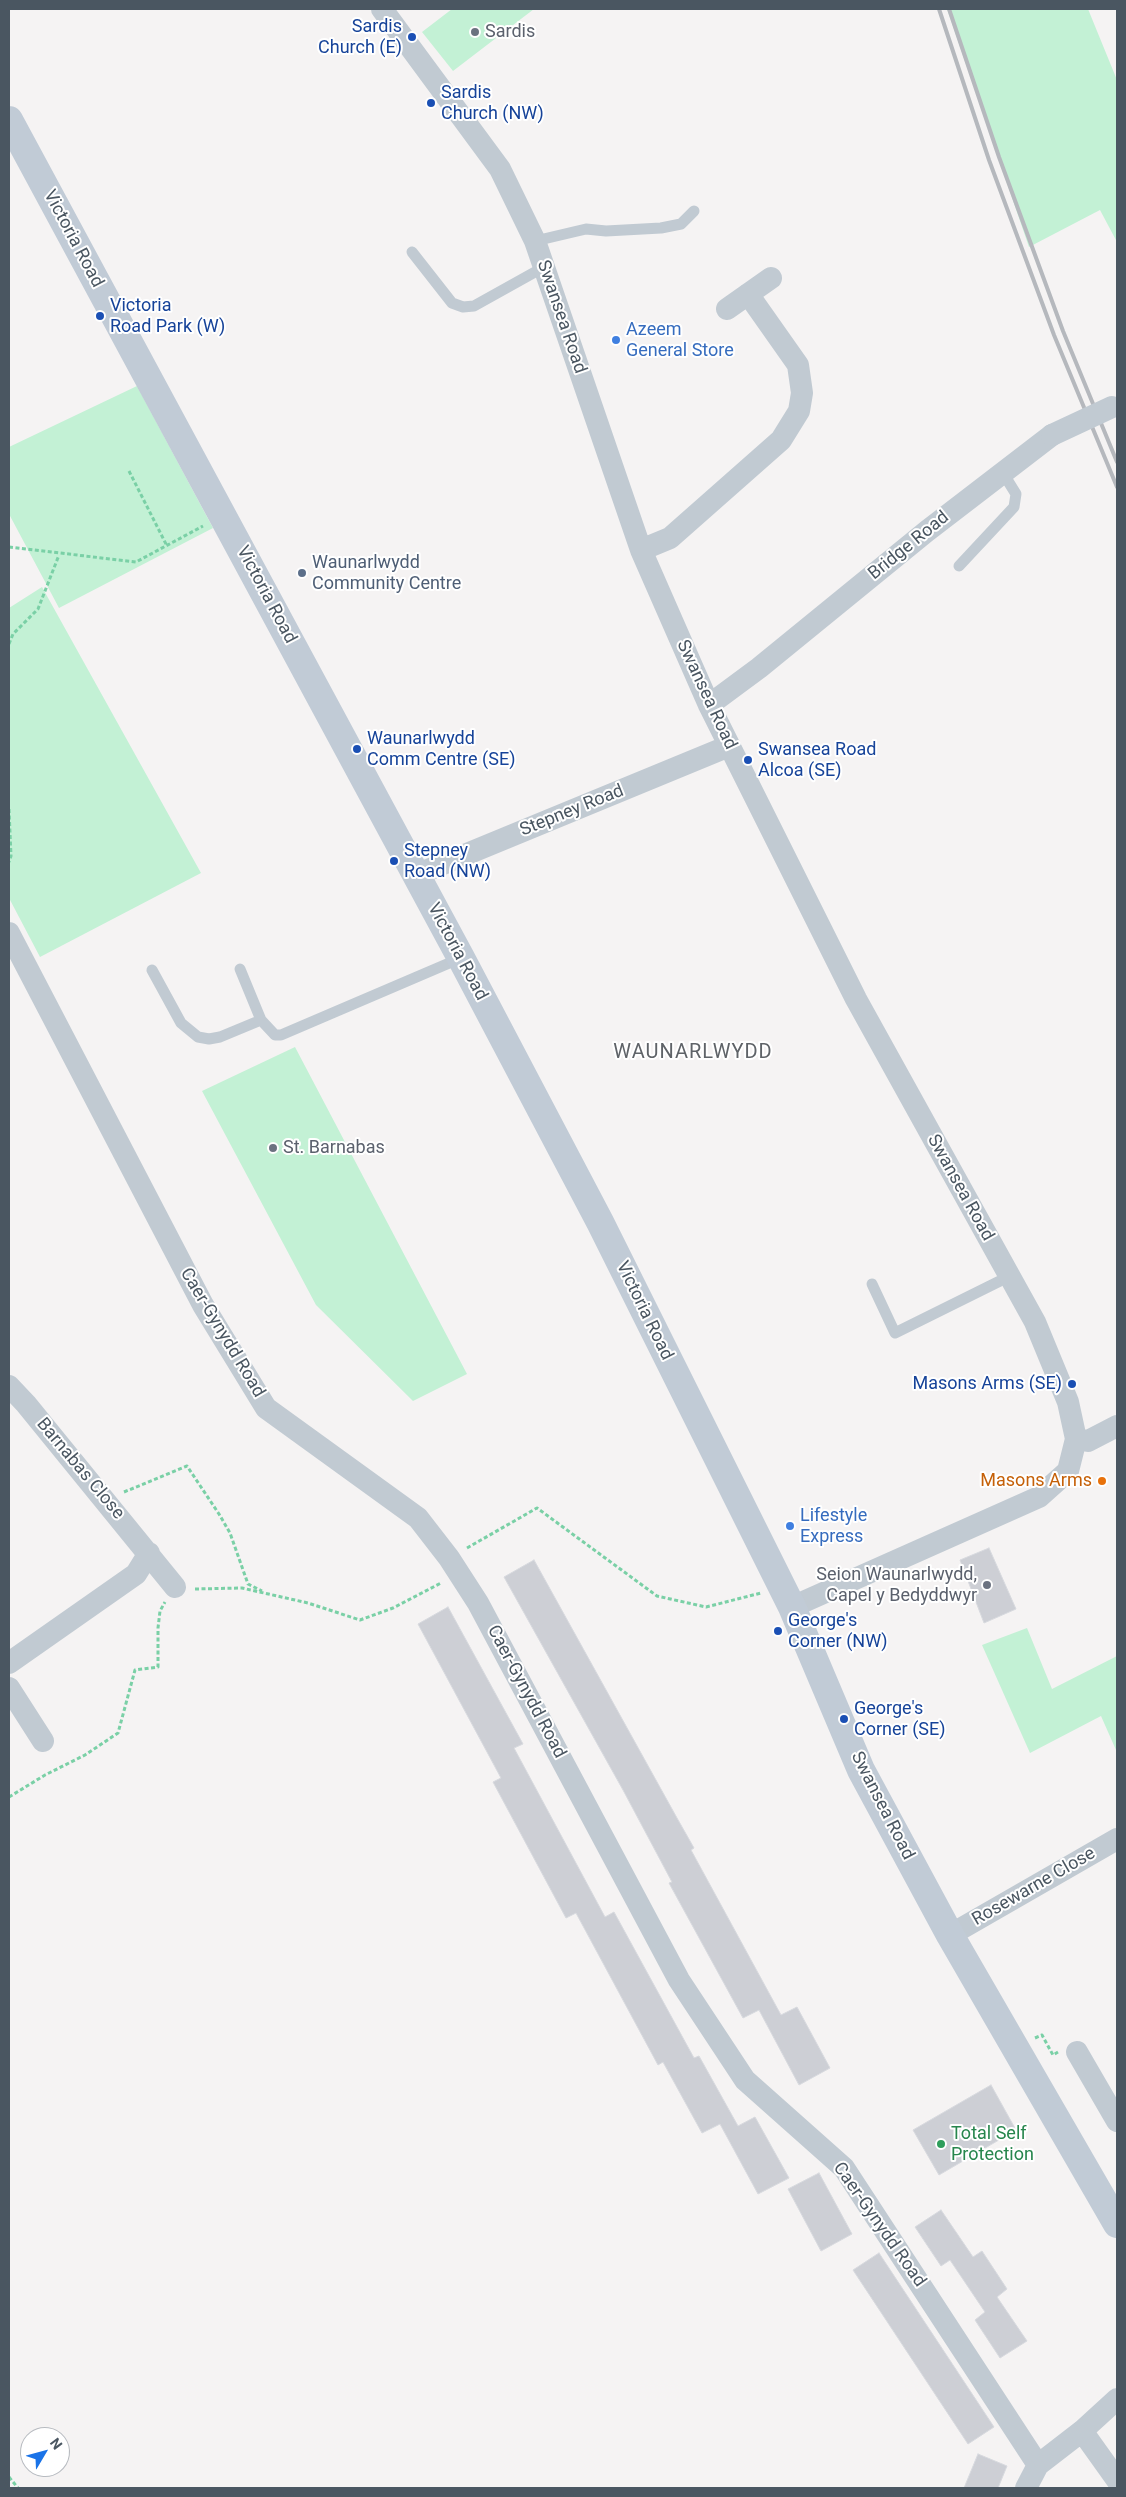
<!DOCTYPE html>
<html>
<head>
<meta charset="utf-8">
<style>
	body { margin:0 }
	#map { position:relative; width:1126px; height:2497px; overflow:hidden; background:#f5f3f3; font-family:Roboto,sans-serif }
	canvas { display:block }
	.frame { position:absolute; inset:0; border:10px solid #4a5661; pointer-events:none }
	.north { position:absolute; left:20px; top:2427px; width:50px; height:50px; box-sizing:border-box; background:#fff; border:1px solid #b7bbc0; border-radius:50%; rotate:53deg; font-size:14px; font-weight:700; line-height:20px; text-align:center; color:#4a5661 }
	.north::after { content:''; display:block; margin:auto; width:18px; height:22px; background:#1a73e8; clip-path:polygon(50% 0,100% 100%,50% 72%,0 100%) }
</style>
</head>
<body>
<div id="map">
<canvas width="1126" height="2497"></canvas>
<div class="frame"></div>
<div class="north">N</div>
</div>
<script>
const g = document.querySelector('canvas').getContext('2d');
g.lineJoin = 'round';
function fillPath(path, color) { g.fillStyle = color; g.fill(path, 'evenodd'); }
const shape = rows => new Path2D(rows.map(r => 'M' + r).join(''));
function stroke(path, color, width, dash) { g.strokeStyle = color; g.lineWidth = width; g.lineCap = dash ? 'butt' : 'round'; g.setLineDash(dash || []); g.stroke(path); }
function label(font, color, halo, rows, align = 'center') {
  g.font = font + ' Roboto,sans-serif'; g.lineWidth = 4; g.setLineDash([]); g.textBaseline = 'middle'; g.strokeStyle = halo; g.fillStyle = color; for (const [text, x, y, turn = 0] of rows) {
    g.save(); g.translate(x, y); g.rotate((+turn || 0) * Math.PI / 180); g.textAlign = isNaN(turn) ? turn : align; if (halo) g.strokeText(text, 0, 0); g.fillText(text, 0, 0); g.restore();
  }
}
fillPath(shape([
	[452,9,534,9,453,71,422,32],
	[947,9,1088,9,1117,80,1117,242,1100,210,1029,247],
	[137,386,213,528,59,608,9,514,9,447],
	[42,587,201,873,40,957,9,898,9,608],
	[295,1047,467,1374,413,1401,316,1305,202,1091],
	[1027,1628,1052,1689,1117,1656,1117,1749,1116,1750,1101,1716,1030,1753,982,1645]
]), '#c3f1d5');
const building = shape([
	[989,1548,1016,1609,984,1623,960,1560,989,1548],
	[534,1560,677,1818,694,1848,691,1850,781,2015,797,2007,830,2068,799,2085,759,2010,743,2018,669,1883,672,1882,623,1790,504,1577,534,1560],
	[448,1607,523,1744,514,1748,605,1917,614,1912,694,2058,699,2056,738,2126,755,2117,789,2178,758,2194,720,2124,702,2133,663,2062,658,2065,576,1913,566,1918,493,1782,501,1778,418,1624,448,1607],
	[991,2085,1016,2130,939,2175,913,2130,991,2085],
	[819,2173,852,2234,821,2251,788,2189,819,2173],
	[941,2210,973,2257,982,2251,1007,2289,997,2297,1027,2341,1000,2358,975,2320,985,2312,950,2260,941,2266,915,2227,941,2210],
	[879,2253,994,2427,968,2444,853,2270,879,2253],
	[978,2454,1007,2466,998,2488,964,2488,978,2454]
]);
fillPath(building, '#cdcfd5');
stroke(building, '#d7d9de', 1);
stroke(shape([
	[129,471,167,546],
	[9,547,136,562,203,526],
	[9,644,13,634,38,609,59,555],
	[9,809,11,856,9,862],
	[124,1492,187,1466,219,1514,230,1533,248,1584,262,1591],
	[467,1548,537,1508,657,1596,706,1607,761,1593],
	[195,1589,242,1588,308,1603,360,1620,393,1608,441,1583],
	[9,1797,45,1775,85,1755,118,1733,135,1670,158,1667,158,1628,160,1611,165,1602],
	[1035,2038,1042,2035,1053,2055,1058,2052],
	[9,2477,18,2488]
]), '#7ad0a6', 3, [4, 2.5]);
stroke(shape([
	[535,241,586,229,606,231,661,228,681,224,694,211],
	[412,252,452,303,463,307,474,306,544,267],
	[959,566,1014,507,1016,494,1003,473],
	[240,969,261,1020],
	[152,970,181,1023,198,1037,209,1039,220,1037,261,1020,275,1035,281,1035,461,958],
	[872,1284,895,1333,1010,1276]
]), '#c1cad2', 11);
stroke(shape([
	[382,9,500,169,535,241,641,550,709,705,856,999,1035,1322,1068,1402,1076,1439,1068,1471,1039,1497,792,1607],
	[727,309,771,278],
	[641,550,670,538,781,440,799,411,802,393,798,365,748,294],
	[709,705,759,668,927,531,1052,435],
	[416,875,729,746],
	[9,933,203,1305,266,1408,418,1518,449,1558,478,1603,679,1980,745,2080,844,2168,1038,2465],
	[9,1386,26,1404,175,1587],
	[1076,1439,1088,1441,1117,1426],
	[9,1663,136,1574,149,1553],
	[9,1688,43,1741],
	[950,1935,1117,1839],
	[1077,2052,1117,2121],
	[1082,2431,1117,2480],
	[1026,2488,1038,2465,1082,2431,1117,2399]
]), '#c1cad2', 22);
stroke(shape([
	[9,120,461,958,600,1222,792,1607,861,1770,950,1935,1117,2224]
]), '#c1cbd6', 28);
stroke(shape([
	[939,9,989,160,1054,335,1117,487],
	[949,9,999,157,1063,331,1117,462]
]), '#b5b8bd', 4);
stroke(shape([
	[1052,435,1112,407]
]), '#c1cad2', 22);
for (const [x, y, r, color] of [
	[475,32,5,"#6b7280"],
	[412,37,5,"#1a4fb4"],
	[431,103,5,"#1a4fb4"],
	[100,316,5,"#1a4fb4"],
	[616,340,5,"#3f7fe0"],
	[302,573,5,"#5c6f8a"],
	[357,749,5,"#1a4fb4"],
	[748,760,5,"#1a4fb4"],
	[394,861,5,"#1a4fb4"],
	[273,1148,5,"#6b7280"],
	[1072,1384,5,"#1a4fb4"],
	[1102,1481,5,"#e8710a"],
	[790,1526,5,"#3f7fe0"],
	[987,1585,5,"#6b7280"],
	[778,1631,5,"#1a4fb4"],
	[844,1719,5,"#1a4fb4"],
	[941,2144,5,"#2e9e5b"]
]) { const dot = new Path2D(); dot.arc(x, y, r, 0, 2 * Math.PI); g.fillStyle = color; g.fill(dot); stroke(dot, '#fff', 2); }
label('18px', '#164399', '#fff', [
	["Sardis",402,27,"right"],
	["Church (E)",402,48,"right"],
	["Sardis",441,93],
	["Church (NW)",441,114],
	["Victoria",110,306],
	["Road Park (W)",110,327],
	["Waunarlwydd",367,739],
	["Comm Centre (SE)",367,760],
	["Swansea Road",758,750],
	["Alcoa (SE)",758,771],
	["Stepney",404,851],
	["Road (NW)",404,872],
	["Masons Arms (SE)",1062,1384,"right"],
	["George's",788,1621],
	["Corner (NW)",788,1642],
	["George's",854,1709],
	["Corner (SE)",854,1730]
], 'left');
label('18px', '#5b616d', '#fff', [
	["Sardis",485,32],
	["St. Barnabas",283,1148],
	["Seion Waunarlwydd,",977,1575,"right"],
	["Capel y Bedyddwyr",977,1596,"right"]
], 'left');
label('18px', '#4a5661', '#fff', [
	["Victoria Road",73,239,62],
	["Swansea Road",561,317,71],
	["Bridge Road",909,546,-39],
	["Victoria Road",266,595,62],
	["Swansea Road",706,695,65],
	["Stepney Road",572,811,-22],
	["Victoria Road",457,952,62],
	["Swansea Road",960,1188,61],
	["Victoria Road",644,1311,64],
	["Caer-Gynydd Road",222,1333,59],
	["Barnabas Close",80,1469,50],
	["Caer-Gynydd Road",526,1692,62],
	["Swansea Road",882,1806,63],
	["Rosewarne Close",1034,1887,-30],
	["Caer-Gynydd Road",879,2225,55]
]);
label('18px', '#366cbe', '#fff', [
	["Azeem",626,330],
	["General Store",626,351],
	["Lifestyle",800,1516],
	["Express",800,1537]
], 'left');
label('18px', '#4e5e75', '#fff', [
	["Waunarlwydd",312,563],
	["Community Centre",312,584]
], 'left');
label('18px', '#c56008', '#fff', [
	["Masons Arms",1092,1481]
], 'right');
label('18px', '#27864d', '#fff', [
	["Total Self",951,2134],
	["Protection",951,2155]
], 'left');
g.letterSpacing = '1px';
label('20px', '#5f6368', '#fff', [
	["WAUNARLWYDD",693,1053]
]);
g.letterSpacing = '0px';
</script>
</body>
</html>
